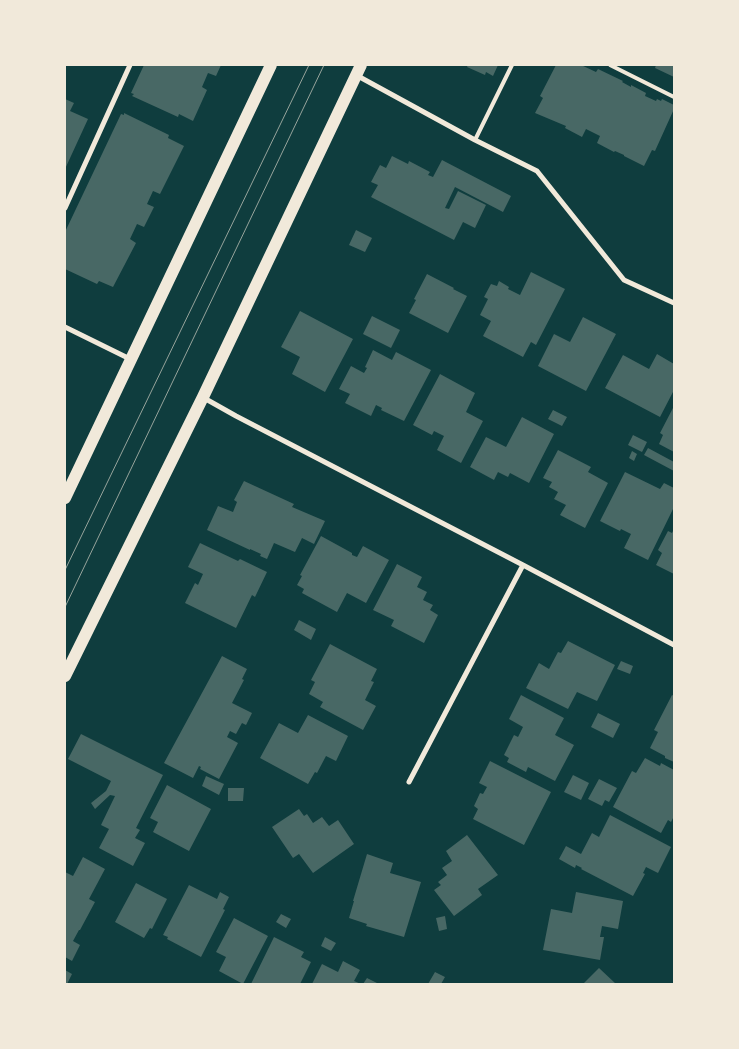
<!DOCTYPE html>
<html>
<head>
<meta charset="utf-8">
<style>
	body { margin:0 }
	#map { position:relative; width:739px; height:1049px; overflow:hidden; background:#0f3d3e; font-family:Lato,sans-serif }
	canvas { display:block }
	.frame { position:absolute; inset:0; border:66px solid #f1e9da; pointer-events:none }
</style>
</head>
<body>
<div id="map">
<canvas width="739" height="1049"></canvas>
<div class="frame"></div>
</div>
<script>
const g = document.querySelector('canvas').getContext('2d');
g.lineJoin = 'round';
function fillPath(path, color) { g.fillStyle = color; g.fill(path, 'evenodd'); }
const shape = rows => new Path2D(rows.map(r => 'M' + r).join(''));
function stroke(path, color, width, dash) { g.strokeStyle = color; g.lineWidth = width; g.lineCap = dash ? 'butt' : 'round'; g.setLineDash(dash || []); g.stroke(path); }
fillPath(shape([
	[144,65,221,65,216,76,208,73,202,87,207,90,193,121,179,114,178,117,132,96,134,94,131,93],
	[468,65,498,65,493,76,486,72,485,75,467,67],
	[556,65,581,65,596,72,598,69,623,81,622,82,631,87,631,85,646,93,645,96,656,101,657,99,661,101,662,99,674,105,674,109,655,151,652,150,644,166,624,156,624,155,615,151,614,152,597,143,600,136,586,129,582,137,565,128,566,126,535,113,543,98,540,96],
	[656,65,674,65,674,77,655,68],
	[65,99,74,103,70,111,88,119,65,169],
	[124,113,169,135,168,138,184,146,160,194,153,191,147,204,154,207,144,227,137,224,130,239,136,243,113,287,99,281,97,284,65,269,65,232,121,114,124,115],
	[392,156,408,164,409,161,430,172,428,175,433,177,442,160,511,196,503,212,455,187,445,208,449,209,458,191,486,205,475,228,463,222,454,240,371,197,378,185,371,182,380,165,386,168],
	[356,230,372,238,365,252,349,245],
	[531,272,565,289,536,345,531,342,523,357,483,336,491,321,480,315,488,299,484,297,491,284,497,286,499,281,509,287,508,289,520,295],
	[427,274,454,288,453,289,467,296,448,333,409,313,416,300,414,299],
	[300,311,353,339,325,392,292,374,300,357,281,347],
	[372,316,400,330,391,348,363,334],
	[583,317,616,334,586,391,538,366,554,334,570,342],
	[373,350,392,360,396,352,431,370,404,421,381,410,382,408,376,405,371,416,345,403,350,394,339,389,351,366,364,373,367,368,365,367],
	[657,354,674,364,674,390,660,417,605,388,623,355,649,369],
	[440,374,475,393,466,412,483,421,461,463,437,450,444,436,434,431,432,435,413,425],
	[674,406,674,452,659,444,663,435,660,433],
	[553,410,567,417,562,426,548,419],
	[522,417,554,434,529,483,510,473,508,477,498,472,494,480,470,467,486,437,506,447],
	[633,435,647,442,642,452,628,445],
	[648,448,674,462,674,471,644,455],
	[558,450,591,467,588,472,608,483,585,528,560,515,566,505,554,499,558,492,549,487,552,482,543,478],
	[632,451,637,454,634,461,629,458],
	[625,472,660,489,664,483,674,488,674,507,648,560,624,548,631,534,621,529,620,531,600,521],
	[244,481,294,504,292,507,325,521,314,544,302,538,295,552,274,543,267,559,260,556,261,554,250,549,250,550,207,530,218,506,233,512,237,502,234,500],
	[674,529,674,574,656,565,662,553,658,550,668,531,672,533],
	[321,536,352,553,352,555,357,557,363,546,389,560,366,603,347,593,337,612,302,593,304,589,297,585,302,576,300,575],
	[200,543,238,561,240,559,267,572,255,597,252,595,236,628,185,603,195,583,198,585,203,574,188,567],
	[397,564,422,577,417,587,427,592,423,600,433,605,430,610,438,615,424,643,391,626,394,620,373,610],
	[299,620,316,629,311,640,294,630],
	[568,641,615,665,597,701,577,692,568,709,526,688,539,663,549,669,558,652,561,653],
	[330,644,377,669,371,681,374,682,365,700,376,706,363,730,320,707,323,702,309,694,315,682,311,680],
	[222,656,247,669,242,679,244,680,232,703,252,713,246,725,242,723,236,734,230,731,227,737,238,743,219,779,200,769,201,767,199,766,193,778,164,763],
	[621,661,633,666,630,674,617,669],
	[521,695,564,718,555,735,574,745,555,781,528,767,526,772,507,762,509,758,504,755,514,735,518,737,523,727,509,719],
	[672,695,674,696,674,762,665,758,665,756,650,748,658,732,654,730],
	[598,713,620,724,613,738,591,727],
	[308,715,348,736,336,761,326,756,317,773,315,772,308,784,260,758,279,723,298,733],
	[81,734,163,775,136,828,140,830,135,838,145,843,133,866,99,848,109,829,101,825,115,796,110,795,95,809,91,803,106,791,111,781,68,759],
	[645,758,660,766,661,763,674,770,674,816,671,822,668,820,661,833,613,807,632,771,636,773],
	[490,761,551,792,524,845,473,819,478,809,474,806,480,793,483,794,487,787,479,783],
	[573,775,589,783,581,800,564,792],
	[206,776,224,784,219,795,202,786],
	[599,779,617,788,609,802,605,800,602,806,588,799],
	[167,785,211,809,189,851,153,832,158,822,150,818],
	[228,788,244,788,243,801,228,801],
	[299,809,304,816,307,814,313,823,322,817,329,826,338,820,354,844,313,873,299,854,293,858,272,827],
	[610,815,671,847,658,873,646,867,643,873,645,874,633,896,581,869,582,868,576,865,575,868,559,859,566,846,581,854,592,833,599,837],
	[467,835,498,875,478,889,482,895,454,916,434,890,441,885,438,882,447,875,442,868,452,861,446,851],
	[367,854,393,863,390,873,421,882,404,937,366,926,367,924,349,918,354,901,353,901],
	[83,857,105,869,89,899,95,902,80,930,79,930,73,941,80,945,72,961,65,957,65,872,73,876],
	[136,883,167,899,152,929,150,928,144,938,115,922],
	[189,885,217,899,220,892,229,897,223,909,225,910,201,957,167,939,168,937,163,935],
	[576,892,623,901,618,929,602,926,600,937,604,937,600,960,543,950,551,909,572,913],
	[281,914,291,919,286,928,276,922],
	[445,916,447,929,439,931,436,918],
	[234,918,268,936,243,984,219,971,226,957,216,952],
	[274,937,304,952,301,957,311,962,300,984,251,984],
	[325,937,336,943,331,951,321,946],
	[343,961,360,970,354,981,361,984,312,984,322,964,338,972],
	[599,968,616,984,583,984],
	[65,970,72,974,67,984,65,984],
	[435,972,445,977,441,984,428,984],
	[367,978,379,984,363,984]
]), '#486865');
stroke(shape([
	[610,65,674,97],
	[475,140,512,65]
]), '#f1e9da', 4);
stroke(shape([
	[356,75,475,140,537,171,624,280,674,303],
	[65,208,130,65],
	[65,327,130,359],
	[204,398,236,416,523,565,674,645],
	[409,782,523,565]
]), '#f1e9da', 5);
stroke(shape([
	[65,498,271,65],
	[65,676,203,397,361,65]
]), '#f1e9da', 12);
stroke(shape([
	[65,570,309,65],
	[65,607,324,65]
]), '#97a49c', 1);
</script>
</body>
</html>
